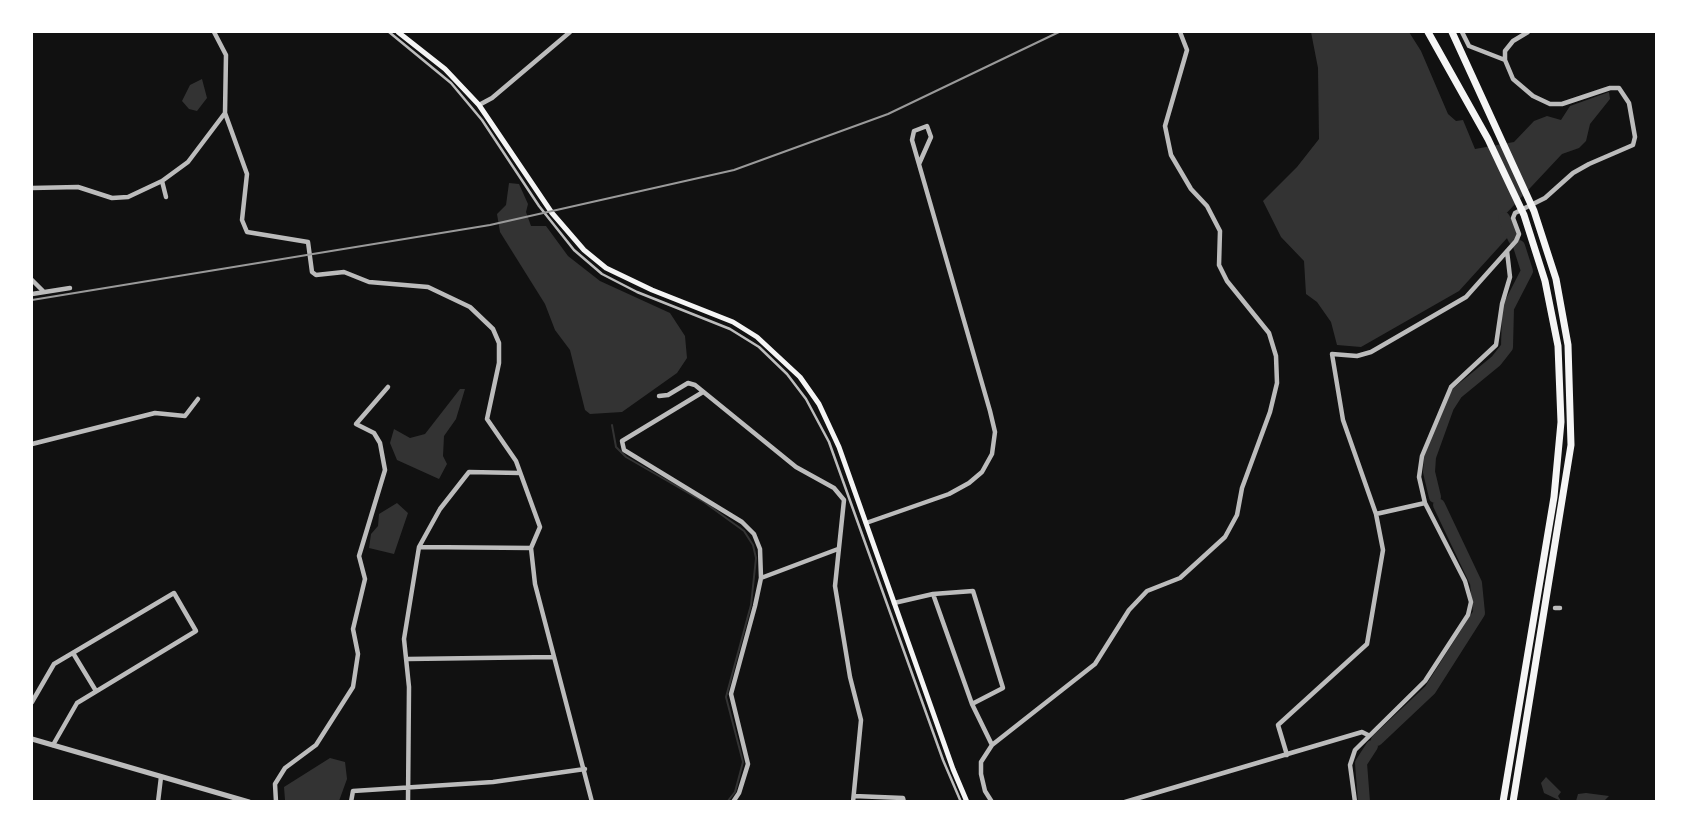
<!DOCTYPE html>
<html>
<head>
<meta charset="utf-8">
<style>
	body { margin:0 }
	#map { position:relative; width:1688px; height:833px; overflow:hidden; background:#111; font-family:"Asap Condensed",sans-serif }
	canvas { display:block }
	.frame { position:absolute; inset:0; border:33px solid #fff; pointer-events:none }
</style>
</head>
<body>
<div id="map">
<canvas width="1688" height="833"></canvas>
<div class="frame"></div>
</div>
<script>
const g = document.querySelector('canvas').getContext('2d');
g.lineJoin = 'round';
function fillPath(path, color) { g.fillStyle = color; g.fill(path, 'evenodd'); }
const shape = rows => new Path2D(rows.map(r => 'M' + r).join(''));
function stroke(path, color, width, dash) { g.strokeStyle = color; g.lineWidth = width; g.lineCap = dash ? 'butt' : 'round'; g.setLineDash(dash || []); g.stroke(path); }
fillPath(shape([
	[1311,32,1409,32,1421,51,1448,114,1456,121,1463,120,1475,149,1514,142,1534,121,1547,116,1561,120,1570,106,1609,92,1610,99,1590,124,1586,141,1579,148,1562,154,1501,219,1508,237,1459,291,1361,347,1337,345,1331,322,1317,302,1306,294,1304,261,1281,237,1263,201,1297,167,1319,139,1318,68],
	[202,79,207,98,197,111,189,109,182,101,190,85],
	[509,183,519,184,528,204,526,212,531,226,546,226,568,256,600,281,670,313,685,336,687,358,677,373,622,412,590,414,585,410,570,350,555,330,545,304,500,232,497,214,506,205],
	[460,389,465,389,456,419,444,436,443,456,447,464,439,479,397,460,390,443,394,429,410,438,425,434],
	[397,503,408,513,394,554,369,548,371,534,378,526,379,514],
	[330,758,345,762,347,779,339,801,285,800,284,787],
	[1546,777,1561,792,1558,796,1561,801,1544,793,1541,783],
	[1586,793,1609,796,1604,801,1576,801,1578,794]
]), '#333');
stroke(shape([
	[612,425,616,447,626,457,704,502,744,531,753,545,756,558,751,605,726,697,743,762,735,792,727,802]
]), '#333', 2);
stroke(shape([
	[1504,218,1514,239],
	[1435,497,1429,472,1430,457,1448,407,1457,393,1496,361,1507,347,1508,308,1527,271,1519,246],
	[1377,740,1430,690,1479,613,1476,583,1439,505],
	[1364,802,1361,763,1372,746]
]), '#333', 12);
stroke(shape([
	[389,32,451,83,482,120,539,206,574,250,602,274,637,292,730,329,759,347,787,374,806,399,829,442,943,760,961,802]
]), '#bcbcbc', 2.5);
stroke(shape([
	[214,32,226,55,225,113,247,174,242,220,247,232,308,242,312,272,316,275,344,272,369,282,428,287,470,307,493,329,499,343,499,363,487,419,516,461,540,527,531,548,535,584,592,802],
	[1462,32,1469,46,1505,60],
	[479,105,492,98,570,32],
	[162,181,166,197],
	[32,188,78,187,112,198,128,197,162,181,188,162,225,113],
	[32,280,44,292],
	[32,294,70,288],
	[703,392,622,441,624,450,742,522,754,534,760,549,761,578,755,606,731,694,748,764,739,793,733,802],
	[659,396,668,395,688,383,695,385,796,467,834,488,844,500,835,586,850,677,861,720,853,802],
	[32,444,155,413,185,416,198,399],
	[1376,514,1425,503],
	[866,523,949,494,969,483,982,472,992,454,995,432,990,411,912,140,914,131,927,126,931,137,919,164],
	[419,547,531,548],
	[761,578,838,549],
	[933,594,972,704,992,745],
	[894,603,933,594,973,591,1003,688,972,704],
	[1555,608,1560,608],
	[73,653,96,691],
	[408,659,553,657],
	[32,702,54,664,174,593,196,631,77,703,53,745],
	[1287,755,1278,725,1367,644,1383,550,1376,514,1343,420,1332,354,1357,356,1371,352,1466,297,1516,241,1519,234,1513,218,1515,213,1545,198,1573,173,1589,164,1633,145,1635,137,1629,103,1619,88,1610,88,1562,104,1550,104,1533,96,1513,79,1505,60,1505,51,1513,41,1528,32],
	[854,796,903,798,904,802],
	[158,802,161,777],
	[276,802,275,784,285,768,316,745,353,687,358,654,353,629,365,579,359,556,385,470,380,443,374,433,356,424,388,387],
	[351,802,353,791,493,782,585,769],
	[408,802,409,687,404,639,419,547,440,509,469,472,520,473],
	[992,802,985,791,981,774,981,762,992,745,1095,664,1129,610,1147,591,1180,578,1225,537,1237,515,1242,488,1270,412,1277,383,1276,356,1269,333,1227,281,1219,265,1220,231,1207,206,1191,189,1171,155,1165,126,1187,50,1180,32],
	[1125,802,1362,732,1368,735],
	[1355,802,1350,765,1355,750,1425,681,1468,615,1471,602,1465,581,1425,503,1419,477,1422,456,1451,387,1496,345,1502,304,1510,277,1507,251]
]), '#bcbcbc', 4.5);
stroke(shape([
	[32,739,249,802]
]), '#bcbcbc', 5);
stroke(shape([
	[398,32,445,69,479,105,552,213,584,250,606,268,652,290,733,322,757,337,800,377,819,404,839,447,953,769,967,802]
]), '#f5f5f5', 5);
stroke(shape([
	[1428,32,1488,139,1524,215,1545,281,1558,346,1561,422,1554,497,1503,802],
	[1452,32,1534,211,1556,279,1568,345,1571,445,1513,802]
]), '#f5f5f5', 7);
stroke(shape([
	[32,300,490,225,734,170,888,114,1059,32]
]), '#9a9a9a', 2);
</script>
</body>
</html>
